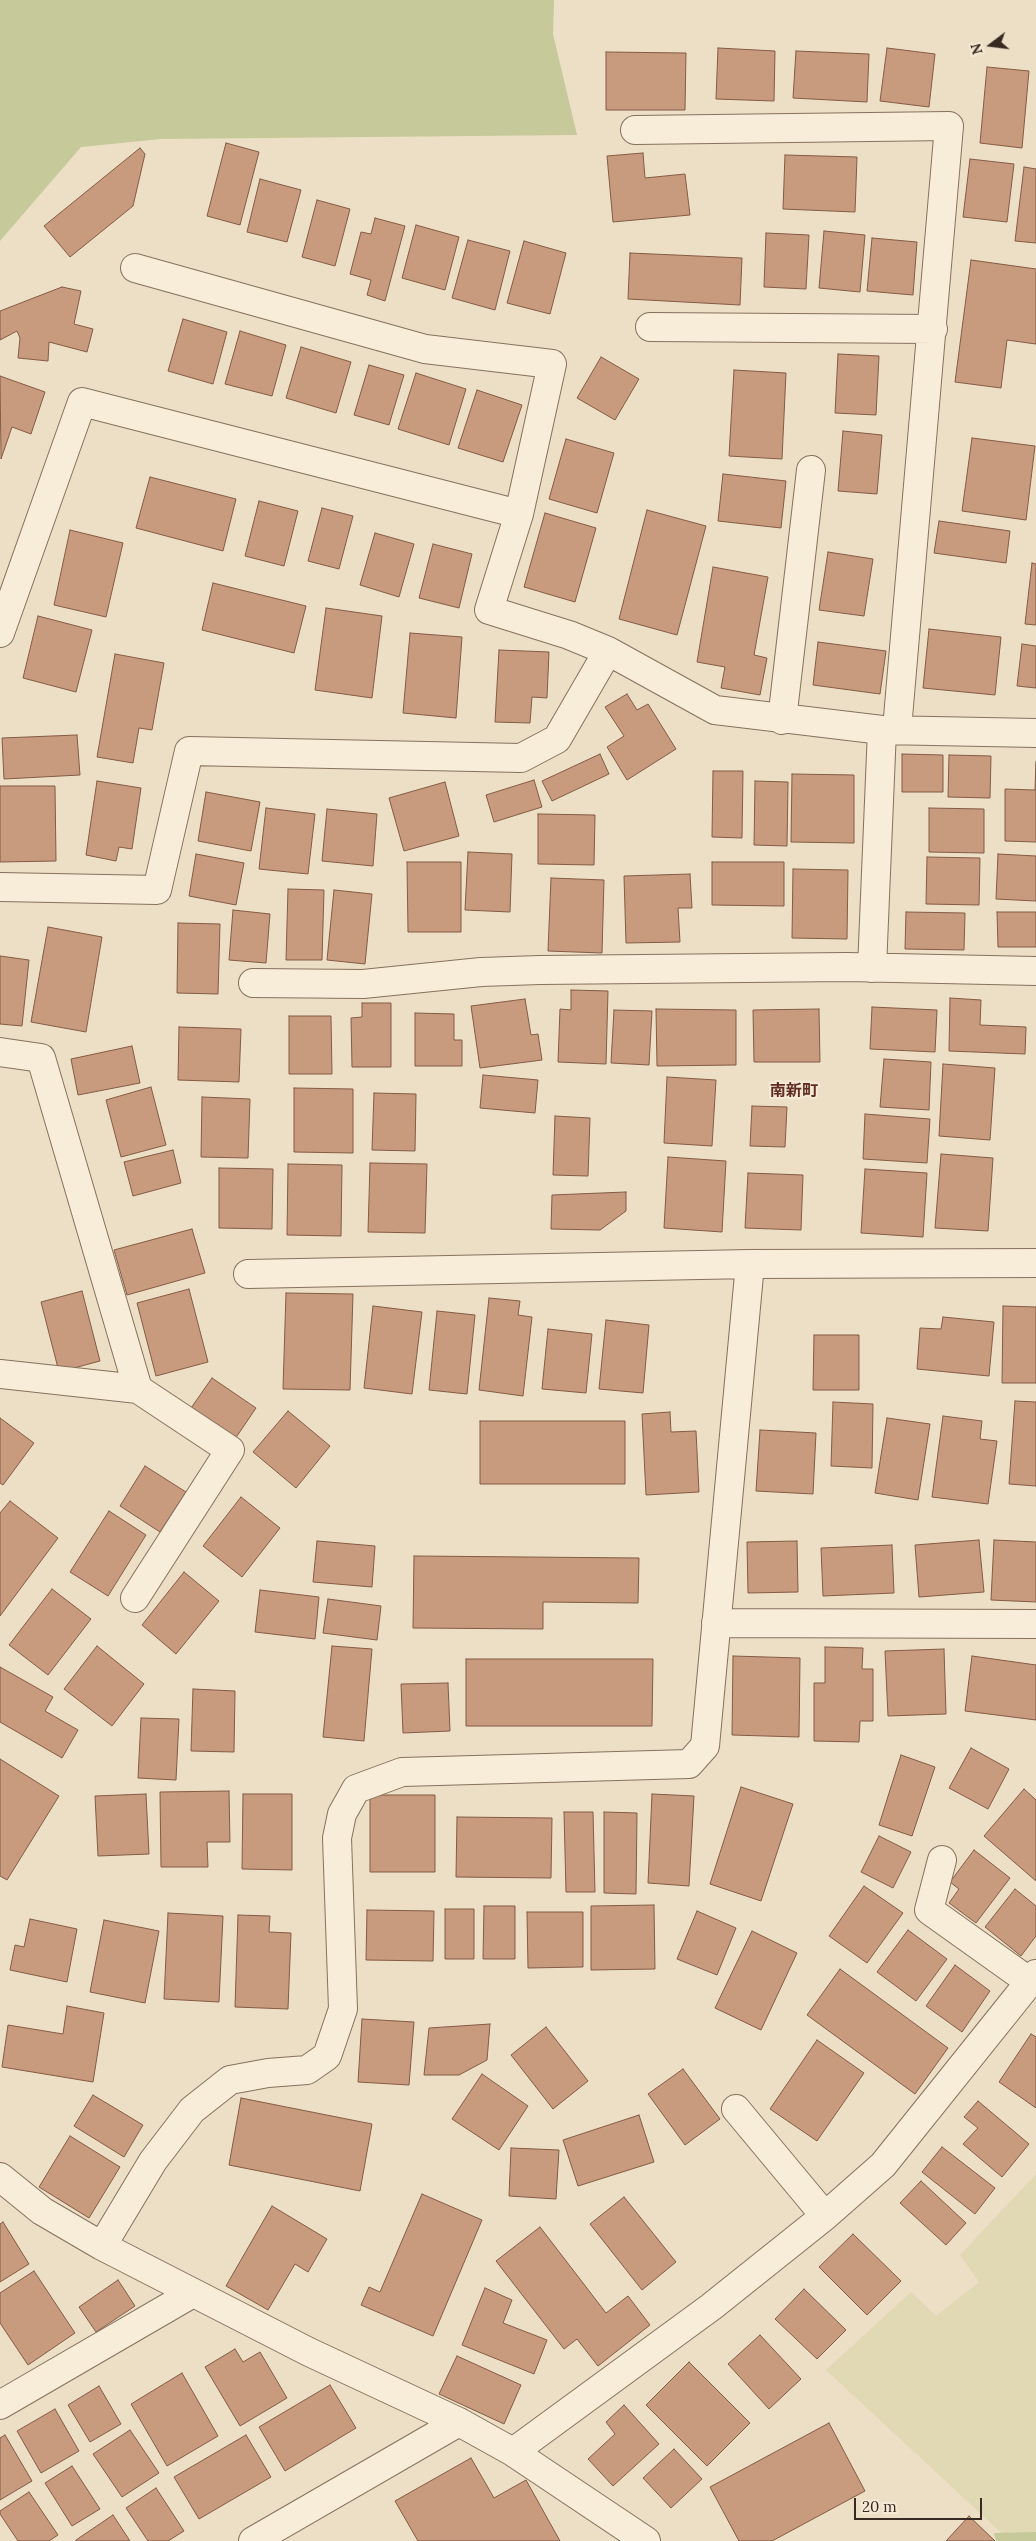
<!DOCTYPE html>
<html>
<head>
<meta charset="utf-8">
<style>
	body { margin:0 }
	#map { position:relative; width:1036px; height:2541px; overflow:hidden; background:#ecdfc6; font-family:Lora,serif }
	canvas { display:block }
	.north { position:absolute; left:966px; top:20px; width:50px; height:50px; -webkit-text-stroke:4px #f4e9d5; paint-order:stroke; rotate:255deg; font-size:14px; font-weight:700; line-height:20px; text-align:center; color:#372a20 }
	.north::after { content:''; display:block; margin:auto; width:18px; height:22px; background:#372a20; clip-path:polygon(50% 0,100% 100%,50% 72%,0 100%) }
	.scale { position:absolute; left:854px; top:2498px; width:128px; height:22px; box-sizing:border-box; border:2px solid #372a20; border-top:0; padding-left:6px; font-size:15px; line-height:18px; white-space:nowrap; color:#372a20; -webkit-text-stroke:4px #f4e9d5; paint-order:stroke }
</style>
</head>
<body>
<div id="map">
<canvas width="1036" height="2541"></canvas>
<div class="north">N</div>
<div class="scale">20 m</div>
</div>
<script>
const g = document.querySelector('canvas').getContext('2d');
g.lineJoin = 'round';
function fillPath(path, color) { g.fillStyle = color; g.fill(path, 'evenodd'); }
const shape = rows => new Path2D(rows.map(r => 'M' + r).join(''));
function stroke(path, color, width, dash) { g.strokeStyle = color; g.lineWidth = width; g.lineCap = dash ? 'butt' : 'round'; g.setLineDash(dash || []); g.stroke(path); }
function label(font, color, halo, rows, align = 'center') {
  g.font = font + ' Lora,"Noto Sans JP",serif'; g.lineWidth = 4.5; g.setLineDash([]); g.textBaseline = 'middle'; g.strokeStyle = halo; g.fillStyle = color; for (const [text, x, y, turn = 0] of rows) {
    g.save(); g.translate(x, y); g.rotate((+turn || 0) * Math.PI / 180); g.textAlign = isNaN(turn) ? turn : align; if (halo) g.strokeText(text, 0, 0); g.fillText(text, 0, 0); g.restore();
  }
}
fillPath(shape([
	[1036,2174,1036,2541,1010,2541,826,2370,911,2292,936,2316,979,2282,960,2255]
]), '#e1d8b4');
fillPath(shape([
	[0,0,554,0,553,34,577,135,161,139,81,147,0,241],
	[1036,2532,1036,2541,996,2541,994,2533]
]), '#c6c99a');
const building = shape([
	[718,48,775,51,774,101,716,99,718,48],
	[887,48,935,54,929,107,880,101,887,48],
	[796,51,869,54,867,102,793,98,796,51],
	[606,52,686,53,685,110,606,110,606,52],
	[987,67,1029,71,1022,148,980,143,987,67],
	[226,143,259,152,240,225,207,216,226,143],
	[140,148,145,154,133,206,70,257,44,226,140,148],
	[643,153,645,178,685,174,690,215,613,222,607,156,643,153],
	[785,155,857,157,855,212,783,209,785,155],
	[970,159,1014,164,1007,222,963,217,970,159],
	[1024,167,1036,169,1036,243,1015,241,1024,167],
	[260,179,301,190,287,242,247,232,260,179],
	[317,200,350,209,335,266,302,257,317,200],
	[375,218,405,226,385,301,367,295,371,280,350,274,361,232,371,234,375,218],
	[416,225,459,237,445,290,402,278,416,225],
	[824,231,865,235,860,292,819,288,824,231],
	[766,233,809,235,806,289,764,287,766,233],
	[872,238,917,242,913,295,867,291,872,238],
	[468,240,510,251,495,310,452,298,468,240],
	[524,241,566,253,550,314,507,303,524,241],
	[630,253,742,258,740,305,628,299,630,253],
	[971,260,1036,269,1036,344,1007,340,1001,388,955,382,971,260],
	[62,287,81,291,74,324,93,329,87,352,49,342,48,361,18,358,20,338,17,331,0,340,0,311,62,287],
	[183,319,227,332,213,384,168,371,183,319],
	[240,331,286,345,272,396,225,384,240,331],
	[301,347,351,362,336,413,286,398,301,347],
	[838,354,879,356,876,415,835,413,838,354],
	[601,357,639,379,615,420,577,398,601,357],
	[369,365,404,375,389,425,354,415,369,365],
	[734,370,786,373,782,459,729,456,734,370],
	[416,373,466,389,449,445,398,429,416,373],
	[0,376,45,392,31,434,12,427,1,459,0,376],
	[477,390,522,405,503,462,458,448,477,390],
	[843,431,882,435,877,494,838,491,843,431],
	[972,438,1035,446,1026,520,962,511,972,438],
	[566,439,614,453,597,513,549,499,566,439],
	[723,474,786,481,781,528,718,521,723,474],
	[150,477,236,499,223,551,136,528,150,477],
	[259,501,298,511,284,566,245,556,259,501],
	[322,508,353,516,339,569,308,561,322,508],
	[647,510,706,526,677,635,619,619,647,510],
	[545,513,596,528,575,602,524,587,545,513],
	[939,521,1010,531,1006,563,934,553,939,521],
	[70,530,123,543,106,617,54,605,70,530],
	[375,533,414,544,399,597,360,585,375,533],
	[433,544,472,554,459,608,419,598,433,544],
	[828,552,873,559,864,616,819,610,828,552],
	[1032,563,1036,564,1036,625,1025,624,1032,563],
	[713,567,768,577,754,655,767,658,760,695,721,688,725,667,697,662,713,567],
	[213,583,306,606,294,653,202,630,213,583],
	[326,608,382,616,372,698,315,690,326,608],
	[38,616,92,630,76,692,23,678,38,616],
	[929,629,1001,637,995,695,923,688,929,629],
	[410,633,462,637,456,718,403,713,410,633],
	[818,642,886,651,880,694,813,685,818,642],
	[1022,644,1036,646,1036,688,1017,686,1022,644],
	[499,650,549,652,547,698,532,697,530,723,495,722,499,650],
	[115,654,164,663,152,730,139,728,133,763,97,757,115,654],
	[627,694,637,710,648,704,676,749,627,780,607,747,624,736,605,707,627,694],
	[77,735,80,775,4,779,2,738,77,735],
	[600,754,609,774,552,801,542,781,600,754],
	[902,754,943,755,943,792,902,792,902,754],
	[949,755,991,756,990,798,948,797,949,755],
	[1036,762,1036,842,1005,841,1005,789,1035,790,1036,762],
	[713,771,743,771,742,838,712,837,713,771],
	[792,774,854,775,854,843,791,842,792,774],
	[534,780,542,807,494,822,486,795,534,780],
	[97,781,141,788,132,849,119,847,116,861,86,855,97,781],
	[755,781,788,782,787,846,754,845,755,781],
	[445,782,459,836,404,851,389,798,445,782],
	[0,786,55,786,56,861,0,862,0,786],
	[206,792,260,802,251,851,198,841,206,792],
	[266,808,315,814,308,874,259,869,266,808],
	[929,808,984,809,984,853,929,852,929,808],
	[327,809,377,814,373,866,322,861,327,809],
	[538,814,595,815,594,865,538,864,538,814],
	[468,852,512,854,510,912,465,910,468,852],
	[196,854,244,863,236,905,189,896,196,854],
	[998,854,1036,856,1036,901,996,899,998,854],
	[927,857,980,858,979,905,926,904,927,857],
	[407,862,461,862,461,932,408,932,407,862],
	[712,862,784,862,784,906,712,905,712,862],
	[793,869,848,870,847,939,792,938,793,869],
	[690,874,692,908,678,908,680,942,626,943,624,876,690,874],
	[551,878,604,880,602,953,548,951,551,878],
	[288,889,324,890,322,960,286,960,288,889],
	[334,890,372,894,365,964,327,960,334,890],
	[233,910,270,914,266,963,229,960,233,910],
	[906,912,965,913,964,950,905,949,906,912],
	[997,912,1036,912,1036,947,998,947,997,912],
	[178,923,220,924,218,994,177,993,178,923],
	[48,927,102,937,86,1032,31,1022,48,927],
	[0,956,29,960,22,1026,0,1024,0,956],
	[571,990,608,991,606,1064,558,1062,560,1009,571,1010,571,990],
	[950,998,981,1000,980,1025,1026,1027,1025,1054,949,1051,950,998],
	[525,999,531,1035,538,1034,542,1060,480,1068,471,1006,525,999],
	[362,1003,391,1003,391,1067,352,1067,351,1018,362,1017,362,1003],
	[872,1007,937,1010,935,1052,870,1049,872,1007],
	[656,1009,736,1010,736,1065,657,1066,656,1009],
	[819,1009,820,1062,754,1062,753,1010,819,1009],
	[614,1010,652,1011,649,1065,611,1063,614,1010],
	[415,1013,454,1014,454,1040,462,1040,462,1066,415,1066,415,1013],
	[289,1016,331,1016,332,1074,289,1074,289,1016],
	[179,1027,241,1029,239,1082,178,1080,179,1027],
	[132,1046,140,1083,78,1095,71,1059,132,1046],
	[884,1059,931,1062,929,1110,880,1107,884,1059],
	[943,1064,995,1068,990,1140,939,1136,943,1064],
	[483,1075,538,1080,535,1113,480,1108,483,1075],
	[667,1077,716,1080,712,1146,664,1143,667,1077],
	[151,1087,166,1145,121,1157,106,1100,151,1087],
	[294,1088,353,1089,353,1153,294,1152,294,1088],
	[374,1093,416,1094,415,1151,372,1150,374,1093],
	[202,1097,250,1099,248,1158,201,1157,202,1097],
	[752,1106,787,1107,785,1147,750,1146,752,1106],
	[865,1114,930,1119,927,1163,863,1159,865,1114],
	[555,1116,590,1118,588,1176,553,1175,555,1116],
	[173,1150,181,1183,133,1196,124,1162,173,1150],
	[941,1154,993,1158,988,1231,935,1228,941,1154],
	[668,1157,726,1161,722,1232,664,1228,668,1157],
	[370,1163,427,1164,425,1233,368,1232,370,1163],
	[288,1164,342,1165,341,1236,287,1235,288,1164],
	[219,1168,273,1169,272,1229,219,1228,219,1168],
	[865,1169,927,1173,923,1237,861,1233,865,1169],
	[748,1173,803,1175,801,1230,745,1228,748,1173],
	[626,1192,626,1211,600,1230,551,1229,552,1195,626,1192],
	[192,1229,205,1273,127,1295,114,1250,192,1229],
	[189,1289,208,1362,156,1376,137,1303,189,1289],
	[82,1291,100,1361,59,1372,41,1302,82,1291],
	[286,1293,353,1294,350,1390,283,1389,286,1293],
	[489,1298,520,1301,518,1315,532,1317,523,1396,479,1390,489,1298],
	[373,1306,422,1312,412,1394,364,1388,373,1306],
	[1003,1306,1036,1307,1036,1383,1002,1383,1003,1306],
	[437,1311,475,1315,467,1394,429,1390,437,1311],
	[943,1317,994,1322,989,1376,917,1369,920,1328,941,1329,943,1317],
	[606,1320,649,1325,643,1393,599,1389,606,1320],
	[548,1329,592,1334,586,1393,542,1389,548,1329],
	[814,1335,859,1335,859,1390,813,1390,814,1335],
	[212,1378,256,1408,235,1439,191,1408,212,1378],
	[1015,1401,1036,1402,1036,1486,1009,1484,1015,1401],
	[833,1402,873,1404,872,1468,831,1466,833,1402],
	[288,1411,330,1446,296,1488,253,1452,288,1411],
	[670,1412,671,1432,696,1431,699,1492,646,1495,642,1414,670,1412],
	[943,1416,982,1421,980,1439,997,1441,988,1504,932,1497,943,1416],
	[0,1418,34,1443,3,1485,0,1483,0,1418],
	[887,1418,930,1424,918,1500,875,1493,887,1418],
	[480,1421,625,1421,625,1484,480,1484,480,1421],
	[760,1430,816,1433,813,1494,756,1491,760,1430],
	[145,1466,186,1492,160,1532,120,1506,145,1466],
	[241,1497,280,1528,242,1577,203,1546,241,1497],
	[10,1501,58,1538,0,1616,0,1513,10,1501],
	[109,1511,146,1535,108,1596,70,1572,109,1511],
	[979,1540,984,1592,919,1597,915,1545,979,1540],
	[994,1540,1036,1542,1036,1602,991,1600,994,1540],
	[317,1541,375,1546,372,1587,313,1582,317,1541],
	[797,1541,798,1592,748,1593,747,1542,797,1541],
	[892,1545,894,1593,823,1596,821,1548,892,1545],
	[414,1556,639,1558,638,1603,543,1602,543,1629,413,1628,414,1556],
	[184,1572,219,1601,176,1654,142,1625,184,1572],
	[52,1589,91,1619,48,1675,9,1645,52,1589],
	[260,1590,319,1597,315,1639,255,1632,260,1590],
	[328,1599,381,1606,377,1640,323,1633,328,1599],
	[97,1646,144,1684,112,1726,64,1689,97,1646],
	[332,1646,372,1649,364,1741,323,1737,332,1646],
	[825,1647,863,1648,862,1669,873,1669,873,1721,860,1721,859,1742,814,1741,814,1683,825,1683,825,1647],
	[944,1649,946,1714,888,1716,885,1651,944,1649],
	[733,1656,800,1658,799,1737,732,1735,733,1656],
	[972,1656,1036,1665,1036,1720,965,1711,972,1656],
	[466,1659,653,1659,652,1726,466,1726,466,1659],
	[0,1667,53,1697,45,1711,78,1730,62,1758,0,1722,0,1667],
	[448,1683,450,1731,403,1733,401,1684,448,1683],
	[193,1689,235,1691,234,1752,191,1751,193,1689],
	[141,1718,179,1719,176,1780,138,1778,141,1718],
	[971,1748,1009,1769,988,1809,949,1788,971,1748],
	[901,1755,935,1767,912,1836,879,1825,901,1755],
	[0,1759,59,1796,7,1880,0,1876,0,1759],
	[741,1787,793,1804,761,1901,710,1884,741,1787],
	[1024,1789,1036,1800,1036,1881,984,1836,1024,1789],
	[229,1791,230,1842,207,1842,208,1867,161,1867,160,1792,229,1791],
	[146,1794,149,1854,98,1856,95,1796,146,1794],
	[243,1794,292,1794,292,1870,242,1869,243,1794],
	[652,1794,694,1796,689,1886,648,1883,652,1794],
	[370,1795,435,1795,435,1872,370,1872,370,1795],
	[564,1812,593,1812,595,1892,566,1892,564,1812],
	[604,1812,637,1813,636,1894,604,1893,604,1812],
	[457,1817,552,1818,551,1878,456,1877,457,1817],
	[879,1836,911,1852,893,1888,861,1872,879,1836],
	[974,1850,1010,1878,976,1923,949,1903,959,1889,950,1882,974,1850],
	[864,1886,903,1913,867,1963,829,1936,864,1886],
	[1015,1889,1036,1906,1036,1936,1021,1956,985,1927,1015,1889],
	[654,1905,655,1969,591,1970,591,1906,654,1905],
	[484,1906,515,1906,515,1959,483,1959,484,1906],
	[445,1909,474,1909,474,1959,445,1959,445,1909],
	[367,1910,434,1911,433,1961,366,1960,367,1910],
	[697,1911,736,1928,717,1975,677,1959,697,1911],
	[527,1912,583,1912,583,1967,528,1968,527,1912],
	[168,1913,223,1916,219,2002,164,1999,168,1913],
	[238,1915,270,1916,269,1932,291,1933,288,2009,235,2007,238,1915],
	[30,1919,77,1929,67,1982,10,1970,15,1945,24,1947,30,1919],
	[104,1920,159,1931,145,2003,90,1992,104,1920],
	[908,1930,947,1959,916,2001,877,1972,908,1930],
	[752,1931,797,1953,761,2030,715,2008,752,1931],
	[955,1965,990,1991,962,2032,926,2006,955,1965],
	[840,1969,948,2048,915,2094,807,2015,840,1969],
	[67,2006,104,2013,93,2082,2,2067,8,2025,63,2034,67,2006],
	[362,2019,414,2022,409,2085,358,2082,362,2019],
	[490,2024,487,2060,459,2075,424,2075,429,2028,490,2024],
	[546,2027,588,2081,553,2109,511,2055,546,2027],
	[1031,2034,1036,2037,1036,2108,999,2082,1031,2034],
	[817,2040,864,2073,817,2141,770,2109,817,2040],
	[683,2069,720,2119,685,2145,648,2094,683,2069],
	[482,2074,528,2106,499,2150,452,2119,482,2074],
	[93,2095,143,2125,124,2157,74,2126,93,2095],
	[241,2098,372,2124,360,2191,229,2165,241,2098],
	[978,2101,1029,2144,1002,2177,963,2144,978,2128,964,2117,978,2101],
	[639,2115,654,2162,578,2186,563,2140,639,2115],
	[70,2136,120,2167,89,2218,39,2187,70,2136],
	[942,2147,995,2188,975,2214,922,2172,942,2147],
	[511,2148,559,2150,556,2199,509,2196,511,2148],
	[921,2181,966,2223,946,2245,900,2203,921,2181],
	[422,2194,482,2220,433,2336,361,2305,369,2287,380,2292,422,2194],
	[624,2197,676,2262,642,2290,590,2224,624,2197],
	[272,2206,327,2239,308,2272,295,2264,268,2310,226,2286,272,2206],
	[3,2222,29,2264,0,2282,0,2224,3,2222],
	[540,2227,606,2313,628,2296,650,2325,598,2366,577,2339,564,2349,496,2261,540,2227],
	[853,2234,901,2281,867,2315,819,2267,853,2234],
	[34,2271,75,2333,28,2365,0,2323,0,2293,34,2271],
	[118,2280,135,2306,96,2332,79,2307,118,2280],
	[485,2288,512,2300,503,2323,547,2340,534,2374,462,2345,485,2288],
	[804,2289,846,2330,817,2359,775,2319,804,2289],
	[760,2335,801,2379,769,2409,728,2364,760,2335],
	[235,2349,243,2362,260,2352,287,2398,240,2426,205,2367,235,2349],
	[457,2356,521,2385,504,2424,439,2394,457,2356],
	[689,2362,750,2423,707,2466,646,2405,689,2362],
	[182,2373,218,2436,167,2466,131,2404,182,2373],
	[330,2385,356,2428,285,2471,259,2427,330,2385],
	[99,2386,121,2424,90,2442,68,2405,99,2386],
	[624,2405,659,2444,613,2486,588,2459,615,2434,606,2422,624,2405],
	[55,2409,79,2451,41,2473,17,2431,55,2409],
	[829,2423,865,2491,772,2541,739,2541,710,2487,829,2423],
	[130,2430,159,2473,122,2497,93,2454,130,2430],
	[5,2435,32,2481,0,2500,0,2438,5,2435],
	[246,2435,271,2477,199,2519,174,2477,246,2435],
	[674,2449,702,2479,671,2508,643,2478,674,2449],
	[471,2458,494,2498,526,2480,560,2541,418,2541,395,2501,471,2458],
	[72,2466,100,2509,72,2526,45,2483,72,2466],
	[156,2488,184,2531,168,2541,148,2541,126,2508,156,2488],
	[29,2492,58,2535,49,2541,18,2541,0,2514,0,2511,29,2492],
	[113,2515,130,2541,76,2541,76,2540,113,2515],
	[969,2516,995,2541,946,2541,969,2516]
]);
fillPath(building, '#c89a7e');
stroke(building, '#845b44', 1);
const minor = shape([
	[635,130,949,126,897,729],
	[650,327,933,329],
	[519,514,489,610,569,635,608,651],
	[0,633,82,402,519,514,552,364,425,349,135,268],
	[782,720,811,470],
	[0,887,157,890,189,751,521,758,557,739,608,651,715,710,882,730,1036,733],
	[872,968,882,730],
	[253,983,363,984,481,972,540,970,847,967,1036,971],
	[0,1052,41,1058,138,1389,0,1374],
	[248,1274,750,1264,1036,1263],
	[135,1598,230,1450,138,1389],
	[716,1623,1036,1624],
	[942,1860,929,1910,1030,1982],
	[736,2109,825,2216],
	[0,2177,42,2211,102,2246,309,2352,459,2422,513,2452,646,2541],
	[102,2246,153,2161,192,2110,230,2080,268,2073,307,2070,327,2056,343,2009,337,1838,342,1814,356,1789,402,1772,689,1764,705,1746,750,1264],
	[0,2405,193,2293],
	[513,2452,711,2307,825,2216,883,2165,1036,1974],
	[253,2541,459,2422]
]);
stroke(minor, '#86715d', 30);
stroke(minor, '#f7edd9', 28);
label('bold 16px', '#612c22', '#f4e9d5', [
	["南新町",794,1091]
]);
</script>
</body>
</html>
